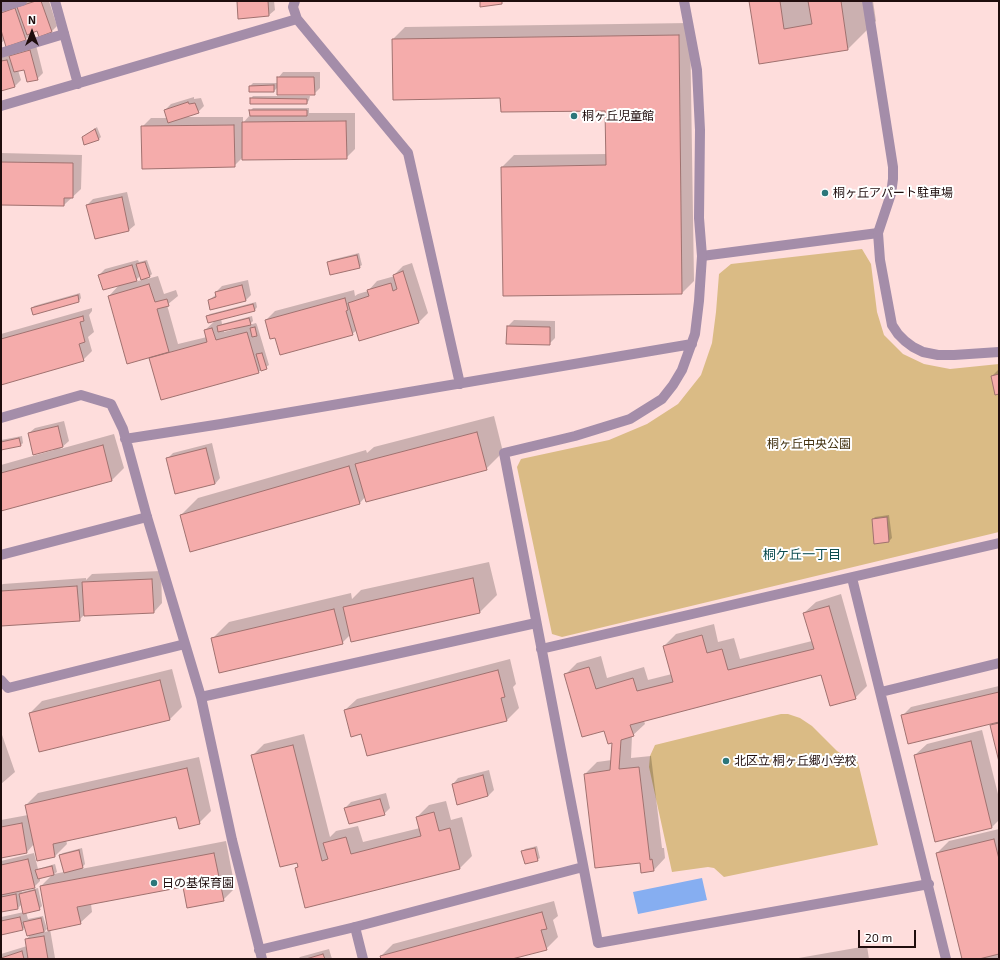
<!DOCTYPE html>
<html>
<head>
<meta charset="utf-8">
<style>
	body { margin:0 }
	#map { position:relative; width:1000px; height:960px; overflow:hidden; background:#fedddc; font-family:"Exo 2",sans-serif }
	canvas { display:block }
	.frame { position:absolute; inset:0; border:2px solid #1f0d0d; pointer-events:none }
	.north { position:absolute; left:12px; top:12px; width:40px; height:40px; -webkit-text-stroke:3px #fff; paint-order:stroke; rotate:0deg; font-size:11px; font-weight:700; line-height:16px; text-align:center; color:#1f0d0d }
	.north::after { content:''; display:block; margin:auto; width:14px; height:18px; background:#1f0d0d; clip-path:polygon(50% 0,100% 100%,50% 72%,0 100%) }
	.scale { position:absolute; left:858px; top:930px; width:58px; height:18px; box-sizing:border-box; border:2px solid #1f0d0d; border-top:0; padding-left:5px; font-size:12px; line-height:14px; white-space:nowrap; color:#1f0d0d; -webkit-text-stroke:3px #fff; paint-order:stroke }
</style>
</head>
<body>
<div id="map">
<canvas width="1000" height="960"></canvas>
<div class="frame"></div>
<div class="north">N</div>
<div class="scale">20 m</div>
</div>
<script>
const g = document.querySelector('canvas').getContext('2d');
g.lineJoin = 'round';
function fillPath(path, color) { g.fillStyle = color; g.fill(path, 'evenodd'); }
const shape = rows => new Path2D(rows.map(r => 'M' + r).join(''));
function stroke(path, color, width, dash) { g.strokeStyle = color; g.lineWidth = width; g.lineCap = dash ? 'butt' : 'round'; g.setLineDash(dash || []); g.stroke(path); }
function label(font, color, halo, rows, align = 'center') {
  g.font = font + ' "Exo 2","Noto Sans JP",sans-serif'; g.lineWidth = 4; g.setLineDash([]); g.textBaseline = 'middle'; g.strokeStyle = halo; g.fillStyle = color; for (const [text, x, y, turn = 0] of rows) {
    g.save(); g.translate(x, y); g.rotate((+turn || 0) * Math.PI / 180); g.textAlign = isNaN(turn) ? turn : align; if (halo) g.strokeText(text, 0, 0); g.fillText(text, 0, 0); g.restore();
  }
}
fillPath(shape([
	[862,249,871,264,877,312,884,335,903,354,924,364,950,369,999,364,999,532,562,637,552,634,517,467,521,459,609,440,647,424,678,404,701,375,712,343,716,312,719,274,731,264],
	[781,714,788,714,800,718,812,726,837,751,843,755,856,754,878,845,724,877,714,868,708,867,672,872,649,767,650,756,655,745]
]), '#dabb85');
fillPath(shape([
	[702,878,707,900,638,914,633,892]
]), '#86aef1');
fillPath(shape([
	[27,1,49,1,57,26,51,32,38,30,31,32,32,34,26,39,5,40,1,43,1,11],
	[238,1,274,1,275,10,269,15],
	[750,1,873,1,876,21,848,49,760,63],
	[690,23,694,281,682,293,502,167,514,155,607,154,606,110,393,39,405,27],
	[36,45,43,73,37,79,25,68,18,70,21,80,15,86,1,90,1,58],
	[283,72,320,72,320,88,314,94,278,87,274,91,250,91,250,86,253,83,278,83,278,78],
	[253,96,310,96,309,100,307,103,251,98],
	[194,97,194,99,201,98,204,106,198,112,184,117,243,117,243,123,250,115,250,111,253,108,309,108,309,113,355,113,355,149,346,158,243,157,234,166,142,127,151,118,167,118,165,110,171,104],
	[97,127,101,137,98,140,83,137],
	[1,153,82,155,81,189,64,205,1,204],
	[127,192,135,225,129,230,96,238,87,205,93,199],
	[359,253,362,265,359,267,328,263,331,260],
	[138,260,139,262,147,260,152,274,147,279,158,276,164,294,176,290,178,296,167,305,178,344,207,337,205,330,216,320,207,316,210,314,256,302,257,307,255,310,221,318,222,324,252,316,253,321,249,325,256,323,257,325,269,365,258,372,161,399,149,356,109,296,120,284,99,275,105,269],
	[140,276,142,280,134,282],
	[235,327,235,329,224,332,224,330],
	[412,263,428,313,419,322,360,339,357,330,352,334,276,337,266,320,275,311,354,290,355,296,358,294,368,291,377,281,395,276,394,275,403,266],
	[248,280,251,295,246,300,209,300,217,294,216,292,222,286],
	[80,293,81,298,79,301,32,309,34,306],
	[92,308,92,311,89,315,94,332,88,337,92,351,83,360,1,383,1,334],
	[514,320,555,321,555,338,549,344,508,326],
	[998,370,999,370,999,393,992,376],
	[494,416,503,452,486,469,365,497,360,503,191,551,181,515,198,498,366,450,367,453,374,447],
	[64,421,69,441,60,449,114,434,124,468,112,480,1,510,1,465,54,450,54,449,29,433,35,428],
	[22,436,23,443,21,445,1,449,1,440],
	[212,443,220,478,215,484,167,459,173,453],
	[889,515,892,538,889,541,875,543,873,519,875,517],
	[489,562,497,595,480,612,352,641,350,635,342,643,212,639,229,622,351,593,352,599,361,590],
	[161,571,162,603,154,612,84,615,79,620,1,625,1,585,3,584,86,578,86,580,92,574],
	[841,594,867,686,855,698,822,674,644,721,645,724,632,736,631,758,651,756,662,848,664,848,665,858,654,870,641,862,585,774,597,762,612,760,613,741,565,675,577,663,601,656,607,678,644,667,648,680,672,674,664,646,676,634,714,624,718,642,734,638,740,659,812,641,804,613,816,602],
	[510,659,516,684,513,687,519,708,507,720,368,755,362,733,345,710,357,699],
	[172,669,182,707,170,719,40,751,30,713,42,701],
	[999,686,999,758,991,726,995,722,902,716,911,707],
	[982,730,999,798,999,820,992,827,915,755,927,744],
	[1,732,15,772,1,784],
	[304,734,330,837,336,831,358,826,363,842,420,828,417,817,429,805,446,801,451,820,462,817,472,856,460,868,306,907,296,868,299,865,252,756,264,744],
	[199,757,211,811,199,823,177,816,66,840,67,844,55,856,38,860,34,844,27,852,1,856,1,820,28,815,26,805,38,793],
	[489,770,494,790,488,796,453,784,458,778],
	[386,793,390,808,384,814,345,808,351,802],
	[999,829,999,959,963,959,937,853,949,841],
	[226,841,235,888,223,900,184,886,91,904,92,912,80,923,50,929,55,958,54,959,1,959,1,954,27,946,26,940,31,934,25,927,23,929,1,934,1,917,24,912,22,904,18,908,1,911,1,861,34,853,38,869,55,864,57,872,54,874,64,872,60,855,63,853,82,848,85,864,81,869],
	[52,875,41,886,49,931,44,932,47,929,43,916,28,919,26,912,39,909,42,906,38,888,22,892,21,890,34,887,40,881,40,878],
	[537,846,540,858,537,860,523,851,525,849],
	[554,901,558,916,553,920,558,937,546,949,508,959,382,959,381,956,393,944],
	[867,946,869,959,793,959],
	[329,949,332,959,298,959,300,957]
]), '#0003');
const building = shape([
	[36,1,41,1,52,32,39,37,37,31,27,35,17,7,36,1],
	[237,1,268,1,269,16,238,19,237,1],
	[480,1,502,1,502,4,480,7,480,1],
	[749,1,780,1,784,29,812,24,808,1,841,1,848,50,759,64,749,1],
	[15,8,26,40,6,47,1,30,1,13,15,8],
	[679,35,682,294,503,296,501,167,606,165,605,111,501,112,500,98,393,100,392,39,679,35],
	[30,50,38,80,27,82,24,70,14,72,9,56,30,50],
	[7,60,15,87,1,91,1,61,7,60],
	[277,77,314,77,315,95,277,95,277,77],
	[274,85,274,92,249,92,249,86,274,85],
	[250,98,307,99,307,104,250,104,250,98],
	[188,102,189,104,195,103,199,113,168,123,164,110,188,102],
	[249,110,307,110,307,116,250,116,249,110],
	[346,121,347,159,242,160,242,122,346,121],
	[234,125,235,167,142,169,141,126,234,125],
	[95,129,99,140,84,145,82,137,95,129],
	[1,162,73,163,73,198,64,198,64,206,1,205,1,162],
	[122,197,129,231,95,239,86,205,122,197],
	[357,255,360,268,330,275,327,262,357,255],
	[145,262,150,277,141,280,136,264,145,262],
	[132,265,137,281,103,290,98,275,132,265],
	[403,271,419,323,359,341,348,303,369,296,367,290,391,283,393,291,397,289,393,275,403,271],
	[149,284,155,302,167,299,169,306,157,309,169,352,127,364,108,296,149,284],
	[242,285,246,301,210,310,208,300,216,297,215,292,242,285],
	[78,295,79,302,33,315,31,308,78,295],
	[345,298,348,310,346,311,353,335,280,355,275,338,270,339,265,320,345,298],
	[253,304,255,311,208,323,206,316,253,304],
	[83,316,84,321,80,322,85,342,79,344,84,361,1,385,1,339,83,316],
	[249,318,251,325,218,332,217,326,249,318],
	[507,326,550,327,550,345,506,344,507,326],
	[255,327,257,336,252,337,250,328,255,327],
	[212,328,216,340,247,332,259,373,161,400,149,358,207,342,204,330,212,328],
	[262,353,267,369,261,371,256,354,262,353],
	[999,374,999,394,995,395,991,376,999,374],
	[58,426,63,447,33,455,28,433,58,426],
	[477,432,487,470,366,502,355,464,477,432],
	[19,438,21,446,1,450,1,442,19,438],
	[103,445,112,481,1,511,1,473,103,445],
	[206,448,215,484,175,494,166,458,206,448],
	[349,466,360,504,190,552,180,515,349,466],
	[887,517,889,542,874,544,872,519,887,517],
	[473,578,480,613,351,642,343,607,473,578],
	[152,579,154,613,84,616,82,582,152,579],
	[77,586,80,621,1,626,1,591,77,586],
	[829,606,856,699,830,706,821,675,630,725,634,736,621,740,619,769,639,767,650,860,652,859,654,871,641,873,640,863,595,868,584,774,610,770,612,743,608,744,604,731,582,737,564,674,589,667,596,689,633,678,637,691,673,682,663,646,702,635,707,653,722,649,728,670,814,649,803,613,829,606],
	[334,609,343,644,219,673,211,638,334,609],
	[498,670,505,697,501,698,507,721,367,756,361,734,351,737,344,710,498,670],
	[160,680,170,720,39,752,29,713,160,680],
	[999,692,999,722,908,744,901,715,999,692],
	[999,723,999,762,990,725,999,723],
	[971,741,992,828,935,842,914,755,971,741],
	[293,745,322,861,328,859,323,843,346,837,351,854,421,836,416,817,434,812,439,831,450,828,460,869,305,908,295,868,298,867,297,863,280,867,251,755,293,745],
	[187,768,200,824,179,829,176,817,53,844,55,857,37,861,25,805,187,768],
	[483,775,488,796,457,805,452,784,483,775],
	[380,799,385,815,349,824,344,808,380,799],
	[22,823,27,853,1,858,1,827,22,823],
	[994,839,999,859,999,954,979,959,962,959,936,853,994,839],
	[535,848,538,861,525,864,521,851,535,848],
	[79,850,83,868,64,873,59,855,79,850],
	[214,853,224,901,187,908,183,887,77,907,81,924,48,931,40,886,214,853],
	[28,859,35,888,1,895,1,865,28,859],
	[52,866,54,875,38,879,35,870,52,866],
	[35,890,40,910,23,914,19,894,35,890],
	[16,894,18,909,1,912,1,897,16,894],
	[542,912,547,929,541,930,547,950,512,959,381,959,380,956,542,912],
	[20,917,23,930,1,935,1,921,20,917],
	[41,918,44,932,27,936,23,922,41,918],
	[44,936,48,959,28,959,25,939,44,936],
	[22,951,24,959,1,959,1,958,22,951],
	[323,954,325,959,306,959,323,954]
]);
fillPath(building, '#f5acab');
stroke(building, '#a0716f', 1);
stroke(shape([
	[1,7,22,1],
	[1,53,64,34],
	[702,256,878,233],
	[1,555,147,517],
	[355,927,363,959]
]), '#a48da9', 10);
stroke(shape([
	[55,1,78,84],
	[295,1,293,7,297,19,408,153,460,384],
	[684,1,697,70,700,130,699,218,702,256,699,301,695,334,682,370,673,385,662,399,630,419,575,436,504,453,598,943,929,884],
	[867,1,893,167,893,179,891,194,878,233,880,260,892,325,898,334,905,341,913,347,923,352,938,355,954,355,999,352],
	[1,106,297,19],
	[1,418,81,395,111,404,123,429,147,517,201,697,232,840,262,959],
	[125,439,221,424,692,344],
	[852,578,946,959],
	[541,649,999,543],
	[1,680,8,688,185,644],
	[881,692,999,663],
	[201,697,536,623],
	[259,950,355,927,583,867]
]), '#a48da9', 10);
for (const [x, y, r, color] of [
	[574,116,4,"#2c767a"],
	[825,193,4,"#2c767a"],
	[726,761,4,"#2c767a"],
	[154,883,4,"#2c767a"]
]) { const dot = new Path2D(); dot.arc(x, y, r, 0, 2 * Math.PI); g.fillStyle = color; g.fill(dot); stroke(dot, '#fff', 1.5); }
label('12px', '#1f0d0d', '#fff', [
	["桐ヶ丘児童館",582,116],
	["桐ヶ丘アパート駐車場",833,193],
	["北区立 桐ヶ丘郷小学校",734,761],
	["日の基保育園",162,883]
], 'left');
label('12px', '#42310f', '#fff', [
	["桐ヶ丘中央公園",809,444]
]);
label('13px', '#0e4d51', '#fff', [
	["桐ケ丘一丁目",802,555]
]);
</script>
</body>
</html>
